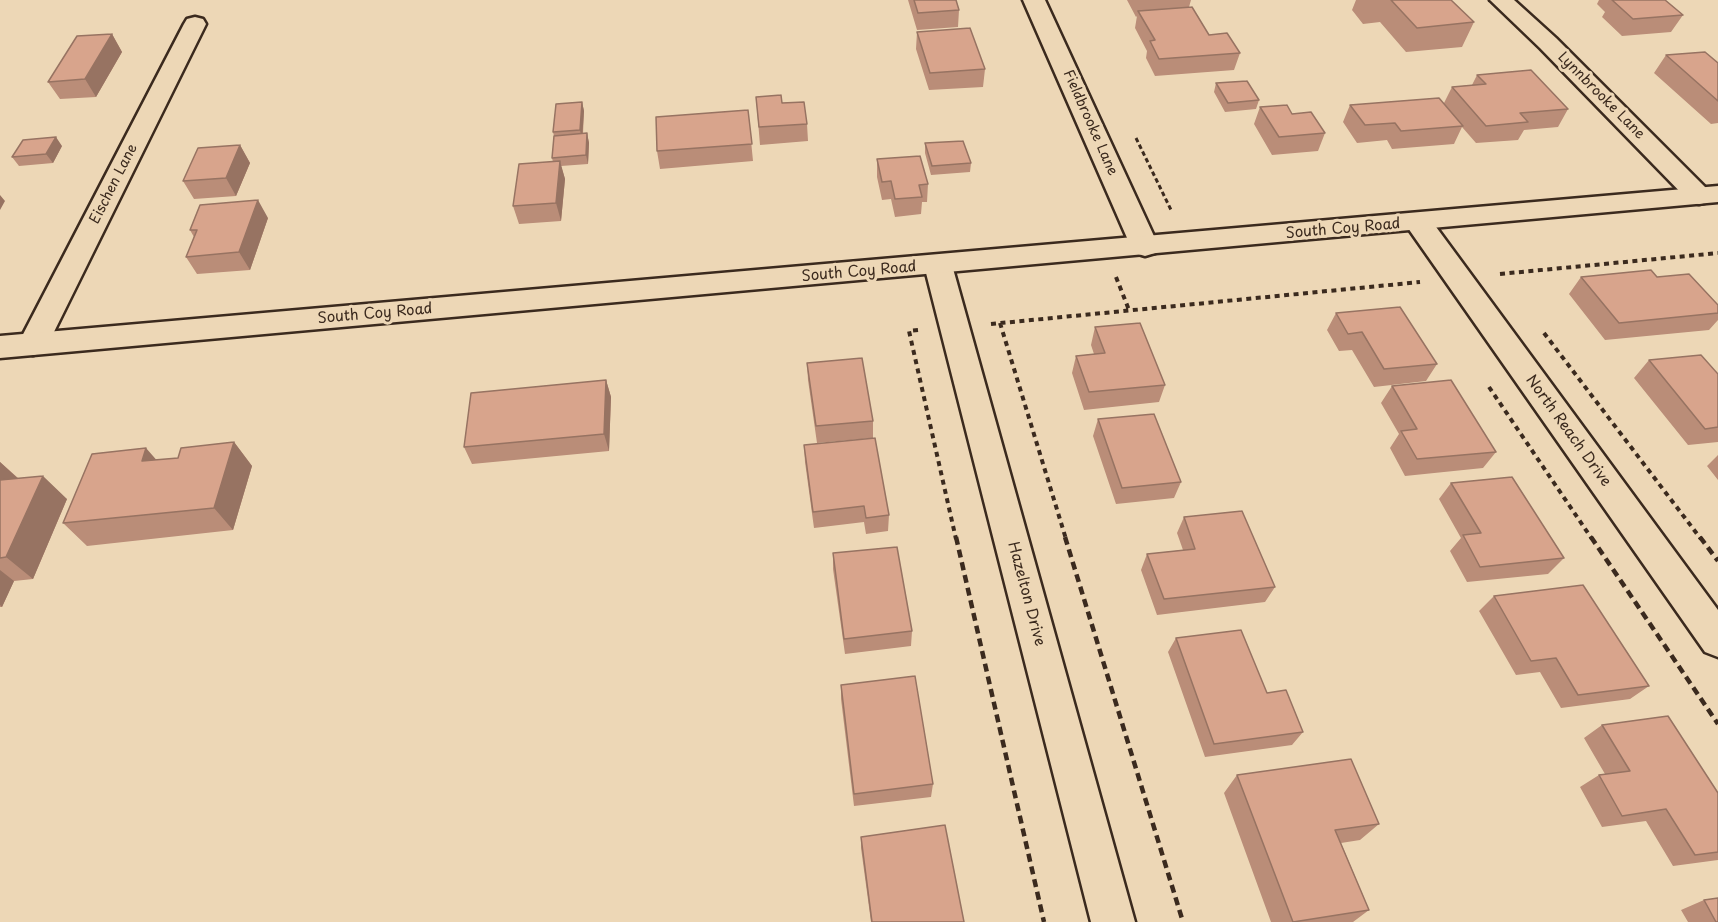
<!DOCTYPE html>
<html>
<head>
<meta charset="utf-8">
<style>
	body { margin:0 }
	canvas { display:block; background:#edd7b6 }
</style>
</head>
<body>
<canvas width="1718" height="922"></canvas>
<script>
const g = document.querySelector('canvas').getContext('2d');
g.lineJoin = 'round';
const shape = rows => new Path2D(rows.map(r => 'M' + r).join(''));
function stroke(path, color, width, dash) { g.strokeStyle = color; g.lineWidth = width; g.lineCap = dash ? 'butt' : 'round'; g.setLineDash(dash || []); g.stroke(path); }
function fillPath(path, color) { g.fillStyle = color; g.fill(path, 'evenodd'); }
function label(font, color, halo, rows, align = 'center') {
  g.font = font + ' "Playpen Sans",sans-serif'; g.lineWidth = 6; g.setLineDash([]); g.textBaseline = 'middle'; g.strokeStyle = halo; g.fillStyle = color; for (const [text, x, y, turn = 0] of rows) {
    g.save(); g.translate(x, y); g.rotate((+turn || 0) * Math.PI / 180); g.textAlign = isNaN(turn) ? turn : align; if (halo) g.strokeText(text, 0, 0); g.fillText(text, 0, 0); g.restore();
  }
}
const street = shape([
	[1023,0,1045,0,1159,247,1155,253,1145,256,1135,253,1131,247,1023,0],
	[1490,0,1514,0,1556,38,1708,190,1712,196,1708,202,1699,204,1690,202,1540,48,1490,0],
	[195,17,203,19,206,24,48,344,44,352,33,355,22,352,18,344,184,24,187,19,195,17],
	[1418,213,1428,216,1718,610,1718,657,1705,652,1408,228,1404,222,1408,216,1418,213],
	[938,256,948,258,952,265,1135,922,1091,922,924,265,928,258,938,256]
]);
const secondary = shape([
	[1718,186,1718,202,0,358,0,336,1718,186]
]);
stroke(street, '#3b2a1e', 5);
stroke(secondary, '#3b2a1e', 5);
stroke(shape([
	[1136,138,1172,212]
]), '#3b2a1e', 3, [4.5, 3]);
stroke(shape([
	[1500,274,1718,253],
	[1116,277,1129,310],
	[1000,323,1066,539],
	[991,324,1420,282],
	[918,330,909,331,956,539],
	[1544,333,1701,539],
	[1489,387,1592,539]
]), '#3b2a1e', 4, [5, 4.5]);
stroke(shape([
	[956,537,1044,922],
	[1065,537,1183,922],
	[1591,537,1718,724],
	[1700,537,1718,561]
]), '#3b2a1e', 4.5, [8, 5]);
fillPath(street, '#edd7b6');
fillPath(secondary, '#edd7b6');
fillPath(shape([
	[908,0,956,0,959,10,958,27,917,30],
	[1127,0,1191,0,1189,7,1209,35,1240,53,1234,70,1155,76,1146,58,1147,51,1135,28,1137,16,1136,17],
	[1356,0,1451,0,1474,22,1462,47,1406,52,1380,22,1363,24,1352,10],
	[1599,0,1665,0,1683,15,1671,32,1622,36,1602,17,1605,12,1597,4],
	[917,32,985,69,983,87,929,90,916,49],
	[112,34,122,52,96,97,60,99,48,82],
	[1666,55,1718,63,1718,123,1711,124,1654,73],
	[1477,75,1568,109,1558,127,1524,130,1518,140,1476,143,1462,127,1454,144,1392,149,1387,140,1357,143,1343,122,1350,105,1444,103,1452,87,1472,85],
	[1216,83,1259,100,1256,109,1225,112,1214,92],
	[756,97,782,103,807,124,808,141,760,145],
	[582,102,584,111,583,134,587,133,589,143,588,164,561,166,565,179,561,221,519,224,513,206,553,162,552,158,554,136,553,132],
	[1260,107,1292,114,1325,133,1318,151,1272,155,1254,124],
	[748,110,753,161,660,169,657,151],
	[925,143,971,163,970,172,931,175,925,153],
	[240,145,250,163,236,196,194,199,183,181],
	[62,146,53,163,19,166,12,157],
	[877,159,928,184,927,202,922,202,921,214,895,217,891,199,882,200,877,177],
	[268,218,250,270,197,274,186,257,194,237,190,230],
	[1581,277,1657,277,1718,305,1718,320,1709,330,1605,340,1569,294],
	[1336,313,1437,364,1426,381,1374,387,1352,350,1339,351,1327,330],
	[1095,327,1165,385,1159,402,1084,410,1072,373,1076,356,1094,354,1091,345],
	[1649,360,1718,374,1718,442,1688,445,1634,378],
	[807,363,873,421,873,438,817,443,808,380],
	[606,380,611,397,609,451,472,464,464,447],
	[1392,386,1496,452,1483,468,1405,476,1390,448,1399,434,1381,403],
	[1098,419,1181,482,1174,498,1116,504,1093,436],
	[234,442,252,466,233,530,87,546,63,523,157,460,178,458],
	[804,445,889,515,888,531,866,534,864,522,814,528,805,462],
	[1718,455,1718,480,1707,466],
	[0,462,18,478,67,499,33,579,14,581,2,607,0,607],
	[1451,483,1564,558,1548,574,1467,582,1450,551,1461,538,1439,499],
	[1184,517,1275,587,1265,602,1157,615,1141,570,1147,554,1183,550,1177,533],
	[833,553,912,631,911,646,845,654,833,569],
	[1494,596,1649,686,1630,699,1561,708,1540,672,1516,675,1479,611],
	[1176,638,1267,693,1303,732,1292,745,1205,757,1168,652],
	[841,685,933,784,931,797,854,806,841,699],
	[1602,725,1718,793,1718,860,1673,866,1646,821,1602,827,1580,787,1599,775,1605,774,1584,738],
	[1237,775,1379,824,1360,840,1341,843,1369,910,1353,922,1271,922,1224,793],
	[861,837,964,922,871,922,861,848],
	[1704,900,1718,922,1688,922,1681,910]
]), '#ba8d78');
fillPath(shape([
	[112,34,122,52,96,97,85,79],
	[582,102,584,111,582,140,580,130],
	[587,133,589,143,588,164,586,155],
	[56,137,62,146,53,163,46,154],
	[240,145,250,163,236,196,226,178],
	[560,161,565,179,561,221,556,203],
	[0,195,5,201,0,210],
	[258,200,268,218,250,270,239,252],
	[606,380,611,397,609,451,604,434],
	[234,442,252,466,233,530,214,508],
	[146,448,167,472,142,461],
	[0,462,25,485,0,489],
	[43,476,67,499,33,579,6,557],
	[0,570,14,581,2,607,0,605]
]), '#977362');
const building = shape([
	[914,0,956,0,959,10,918,13,914,0],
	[1391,0,1451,0,1474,22,1417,28,1391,0],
	[1612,0,1665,0,1683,15,1633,19,1612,0],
	[1192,7,1209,35,1227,33,1240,53,1159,59,1150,41,1155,40,1138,11,1192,7],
	[970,28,985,69,930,73,917,32,970,28],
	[112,34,85,79,48,82,77,36,112,34],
	[1705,52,1718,63,1718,101,1666,55,1705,52],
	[1531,70,1568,109,1520,113,1528,122,1486,126,1452,87,1486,84,1477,75,1531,70],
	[1247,81,1259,100,1228,103,1216,83,1247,81],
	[781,95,782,103,804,102,807,124,759,127,756,97,781,95],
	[1439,98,1463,126,1401,131,1395,123,1365,125,1350,105,1439,98],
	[582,102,580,130,553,132,556,104,582,102],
	[1287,105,1292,114,1311,112,1325,133,1279,137,1260,107,1287,105],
	[748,110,752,144,657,151,656,117,748,110],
	[587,133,586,155,552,158,554,136,587,133],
	[56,137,46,154,12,157,23,140,56,137],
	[963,141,971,163,932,166,925,143,963,141],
	[240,145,226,178,183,181,198,148,240,145],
	[920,156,928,184,919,185,922,197,895,199,891,181,882,182,877,159,920,156],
	[560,161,556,203,513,206,519,164,560,161],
	[258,200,239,252,186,257,197,230,190,230,200,205,258,200],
	[1651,270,1657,277,1689,274,1718,305,1718,313,1619,323,1581,277,1651,270],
	[1400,307,1437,364,1384,369,1362,332,1348,334,1336,313,1400,307],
	[1140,323,1165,385,1089,392,1076,356,1105,353,1095,327,1140,323],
	[1701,355,1718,374,1718,427,1705,429,1649,360,1701,355],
	[862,358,873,421,816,426,807,363,862,358],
	[606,380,604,434,464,447,471,393,606,380],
	[1451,380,1496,452,1417,459,1401,431,1417,429,1392,386,1451,380],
	[1154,414,1181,482,1122,488,1098,419,1154,414],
	[875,438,889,515,866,518,864,506,813,512,804,445,875,438],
	[234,442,214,508,63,523,92,454,146,448,142,461,178,458,181,448,234,442],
	[43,476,6,557,0,558,0,480,43,476],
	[1512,477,1564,558,1480,567,1463,535,1481,533,1451,483,1512,477],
	[1242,511,1275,587,1164,599,1147,554,1195,549,1184,517,1242,511],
	[897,547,912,631,844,639,833,553,897,547],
	[1583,585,1649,686,1578,695,1556,658,1531,661,1494,596,1583,585],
	[1241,630,1267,693,1286,690,1303,732,1214,744,1176,638,1241,630],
	[915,676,933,784,854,794,841,685,915,676],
	[1668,716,1718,793,1718,852,1695,855,1666,809,1622,816,1599,775,1630,771,1602,725,1668,716],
	[1351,759,1379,824,1335,830,1369,910,1293,922,1237,775,1351,759],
	[945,825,964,922,872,922,861,837,945,825],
	[1718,898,1718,922,1716,922,1704,900,1718,898]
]);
fillPath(building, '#d8a48c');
stroke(building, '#977362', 1.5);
label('14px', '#3b2a1e', '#edd7b6', [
	["Lynnbrooke Lane",1601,96,45],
	["Fieldbrooke Lane",1090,123,66],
	["Eischen Lane",114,184,-63]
]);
label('15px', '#3b2a1e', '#edd7b6', [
	["South Coy Road",1343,229,-5],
	["South Coy Road",859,272,-5],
	["South Coy Road",375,314,-5],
	["North Reach Drive",1568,431,54],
	["Hazelton Drive",1026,594,75]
]);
</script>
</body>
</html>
